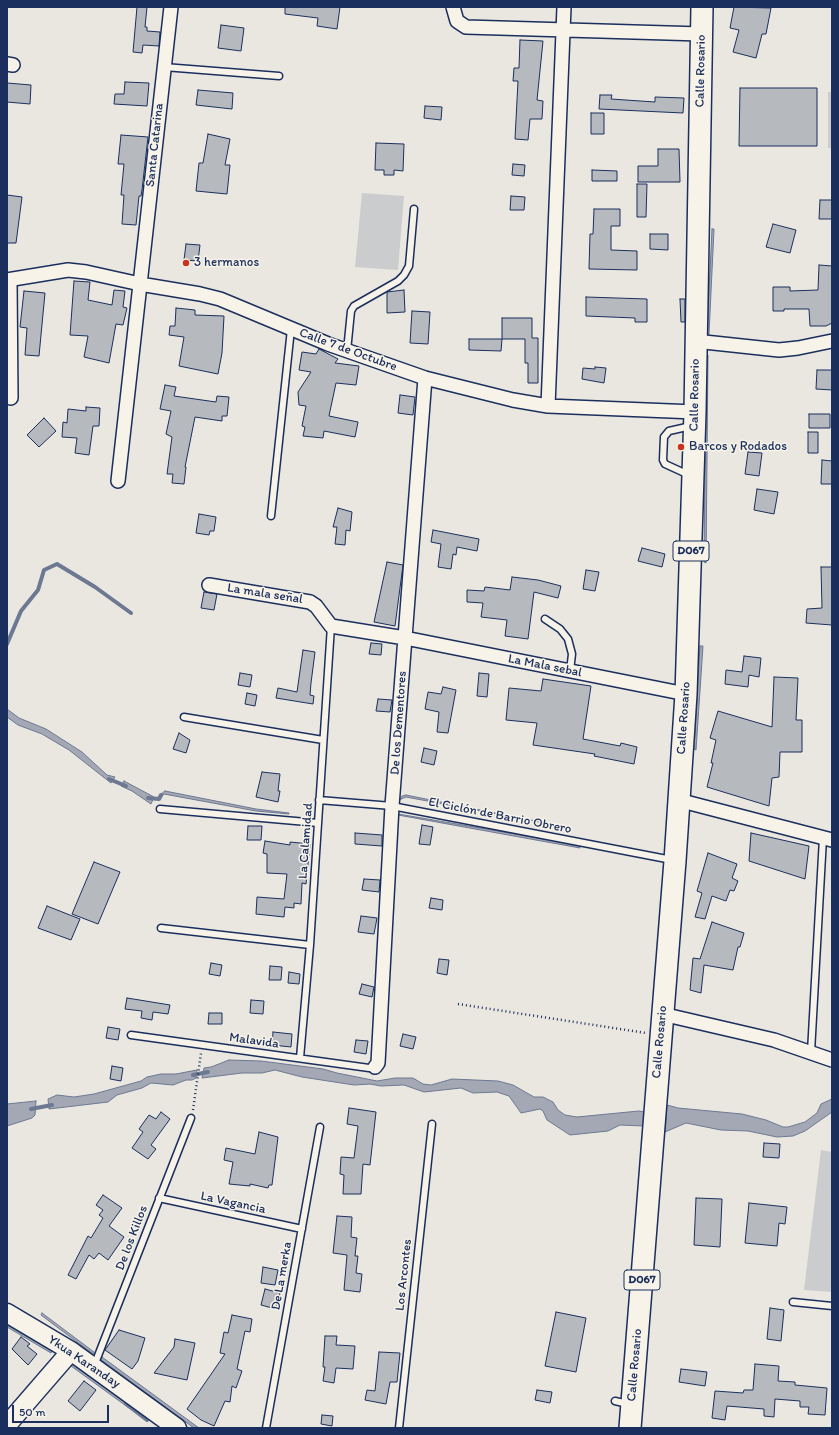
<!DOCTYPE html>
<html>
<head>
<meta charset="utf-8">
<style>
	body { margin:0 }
	#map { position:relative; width:839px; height:1435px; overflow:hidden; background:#eae7e0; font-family:Itim,sans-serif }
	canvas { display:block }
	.frame { position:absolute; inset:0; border:8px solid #1b2f5e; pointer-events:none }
	.scale { position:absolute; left:12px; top:1405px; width:97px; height:18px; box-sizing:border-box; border:2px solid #1b2f5e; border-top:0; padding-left:5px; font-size:12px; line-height:14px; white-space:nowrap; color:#1b2f5e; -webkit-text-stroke:3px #f7f3e8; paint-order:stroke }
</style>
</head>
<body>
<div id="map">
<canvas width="839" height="1435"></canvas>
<div class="frame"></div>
<div class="scale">50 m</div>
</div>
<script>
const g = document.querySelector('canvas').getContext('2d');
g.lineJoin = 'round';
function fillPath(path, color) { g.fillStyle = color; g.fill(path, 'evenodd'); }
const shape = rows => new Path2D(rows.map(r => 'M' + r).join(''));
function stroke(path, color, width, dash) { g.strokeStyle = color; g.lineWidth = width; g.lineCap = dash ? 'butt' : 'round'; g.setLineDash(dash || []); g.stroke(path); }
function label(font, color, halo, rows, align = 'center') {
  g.font = font + ' Itim,sans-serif'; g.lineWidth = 3; g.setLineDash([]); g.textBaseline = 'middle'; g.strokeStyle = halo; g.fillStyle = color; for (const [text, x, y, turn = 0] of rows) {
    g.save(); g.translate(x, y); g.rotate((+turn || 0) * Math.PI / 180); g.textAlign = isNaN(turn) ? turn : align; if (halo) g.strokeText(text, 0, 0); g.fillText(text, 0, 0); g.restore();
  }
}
fillPath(shape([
	[828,92,832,92,832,148,828,148],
	[362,193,404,196,398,270,355,267],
	[821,1150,832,1152,832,1292,804,1290]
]), '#cbcccd');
const water = shape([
	[712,229,714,229,709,334,707,334,712,229],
	[706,355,708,355,706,563,704,562,706,355],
	[700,646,703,646,696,750,694,749,700,646],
	[7,709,19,718,46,729,82,752,107,775,115,777,111,783,69,750,42,734,18,725,7,717,7,709],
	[124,781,154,797,151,804,132,791,121,786,124,781],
	[165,791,256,809,289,813,289,814,256,811,164,794,159,800,161,794,165,791],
	[406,795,545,823,406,797,399,800,402,796,406,795],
	[398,814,580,845,580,848,398,815,398,814],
	[229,1060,261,1061,323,1069,337,1073,377,1081,395,1078,413,1078,423,1084,431,1085,452,1079,498,1081,513,1085,534,1097,543,1097,553,1102,558,1110,565,1115,577,1117,639,1111,645,1112,644,1126,620,1125,608,1131,570,1135,547,1120,543,1111,540,1109,521,1113,509,1096,497,1092,473,1093,461,1088,424,1092,404,1085,381,1086,370,1084,354,1085,302,1077,275,1070,262,1073,242,1073,202,1078,204,1068,211,1067,229,1060],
	[197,1070,196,1078,192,1080,186,1080,173,1085,151,1083,142,1088,117,1095,108,1102,49,1109,48,1099,57,1095,74,1097,94,1094,141,1081,147,1077,161,1074,176,1074,197,1070],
	[832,1099,832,1112,805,1131,793,1136,777,1137,748,1131,721,1130,686,1123,665,1132,667,1105,678,1108,742,1114,766,1120,783,1127,788,1127,805,1122,817,1113,821,1104,832,1099],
	[36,1101,35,1115,32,1118,7,1126,7,1104,36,1101],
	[42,1313,94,1352,93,1354,41,1315,42,1313],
	[7,1325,52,1351,51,1353,7,1327,7,1325],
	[102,1357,199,1428,194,1428,100,1359,102,1357],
	[73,1364,130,1406,129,1408,71,1366,73,1364]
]);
fillPath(water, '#a3a8b4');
stroke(water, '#6d7892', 1);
stroke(shape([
	[7,644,21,611,38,590,44,570,57,564,95,587,131,613],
	[109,779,126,786],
	[148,798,159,799,161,795],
	[193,1075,208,1072],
	[31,1109,52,1105],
	[126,1404,147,1420]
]), '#6d7892', 4);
const building = shape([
	[137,7,147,7,145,27,147,27,147,31,160,32,159,46,143,45,142,53,133,52,137,7],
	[285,7,340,7,337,29,317,26,318,18,285,14,285,7],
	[734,7,771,8,766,34,762,34,756,58,733,52,739,30,730,28,734,7],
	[221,25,244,28,241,51,218,48,221,25],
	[520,40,543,41,537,100,543,101,542,119,530,119,528,140,515,139,518,81,513,81,514,68,519,68,520,40],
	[125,82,149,83,147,106,114,104,115,94,124,94,125,82],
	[7,83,31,85,30,104,7,102,7,83],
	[740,88,817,88,817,146,739,146,740,88],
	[198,90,233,93,232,109,196,105,198,90],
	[600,95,612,95,611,99,655,102,655,97,684,98,683,113,599,109,600,95],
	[425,106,442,107,441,120,424,118,425,106],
	[591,113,604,113,604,134,591,134,591,113],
	[208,134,230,139,225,165,230,165,227,194,196,191,199,163,203,163,208,134],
	[121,135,148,137,142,190,141,196,139,196,136,225,122,224,124,195,121,195,124,164,118,164,121,135],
	[376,143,404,144,403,171,394,170,394,175,384,175,384,170,375,170,376,143],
	[658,149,679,149,680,182,638,182,638,166,658,166,658,149],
	[513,164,525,165,524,176,512,175,513,164],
	[592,170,617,171,617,181,592,181,592,170],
	[637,184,647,184,646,217,637,217,637,184],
	[7,195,22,197,16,243,7,243,7,195],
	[511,196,525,197,524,210,510,210,511,196],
	[820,200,832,200,832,219,819,219,820,200],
	[594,209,620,209,620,226,611,226,611,250,637,251,637,270,589,269,590,234,593,234,594,209],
	[773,224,796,230,790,253,766,247,773,224],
	[650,234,668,234,668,250,650,249,650,234],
	[186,244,200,245,198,261,184,260,186,244],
	[819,265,832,266,832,323,826,326,810,326,809,309,784,309,784,311,773,311,773,287,790,287,790,291,818,290,819,265],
	[74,281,90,282,88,300,112,305,114,290,125,291,123,307,127,308,123,325,116,324,109,363,84,357,88,336,70,335,74,281],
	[404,290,405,312,387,313,387,292,404,290],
	[24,291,45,293,39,356,25,355,27,328,20,327,24,291],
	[586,297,647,299,647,322,635,322,635,318,586,316,586,297],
	[680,299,685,299,685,322,681,322,680,299],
	[176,308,195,310,195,315,224,316,222,353,218,374,179,366,184,337,169,335,170,326,175,326,176,308],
	[412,311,430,312,428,344,410,343,412,311],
	[502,318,532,318,532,338,538,338,538,383,528,383,528,363,525,363,525,339,502,339,502,318],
	[469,339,502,339,501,351,469,350,469,339],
	[319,349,338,359,335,363,359,366,356,385,336,383,329,416,358,422,355,437,324,431,323,438,303,436,305,427,302,426,306,406,299,405,298,392,311,372,299,370,302,352,316,354,319,349],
	[595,367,606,368,604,383,582,379,583,368,595,369,595,367],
	[817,370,832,370,832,390,816,389,817,370],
	[165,385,176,387,174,396,216,402,217,396,229,397,227,416,222,416,222,421,195,417,185,467,186,467,184,484,172,483,173,474,167,474,172,437,166,434,171,411,160,409,165,385],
	[400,395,415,397,413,415,398,413,400,395],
	[86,407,100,408,99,426,93,426,89,455,75,453,77,438,62,437,63,422,67,423,68,409,86,411,86,407],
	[809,414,830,414,830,428,809,428,809,414],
	[44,418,56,431,39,447,27,435,44,418],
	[808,432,818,432,818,453,808,453,808,432],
	[748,452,762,453,759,476,745,474,748,452],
	[822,460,832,461,832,484,821,484,822,460],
	[757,489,778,492,774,514,754,510,757,489],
	[338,508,352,512,350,531,346,530,345,545,335,544,337,527,333,527,338,508],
	[199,514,216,517,214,531,210,531,209,535,196,533,199,514],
	[433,530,479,539,477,551,457,547,456,555,453,554,451,569,438,567,441,544,431,542,433,530],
	[642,548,665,554,662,567,638,561,642,548],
	[387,562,403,565,395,626,374,622,387,562],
	[821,567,832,567,832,625,806,623,807,609,822,608,821,567],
	[586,570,599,572,595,591,583,589,586,570],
	[512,577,538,580,561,586,558,598,534,592,528,639,505,636,507,620,481,617,483,603,467,602,467,590,484,591,485,587,510,590,512,577],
	[204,592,217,594,214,610,201,608,204,592],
	[371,643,382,644,381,655,369,654,371,643],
	[303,650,315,652,311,683,310,695,314,696,313,704,276,698,278,688,297,692,303,650],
	[744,656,761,658,759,677,749,675,748,687,725,684,726,670,742,672,744,656],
	[240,673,252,675,250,687,238,685,240,673],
	[479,673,489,674,487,697,477,696,479,673],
	[774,677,798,678,796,720,802,720,802,752,780,752,779,777,772,778,769,806,707,787,713,763,711,763,716,740,710,738,718,711,772,727,774,677],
	[543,679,591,686,583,739,620,746,621,743,637,747,634,764,594,756,595,754,533,745,537,723,506,720,509,688,541,691,543,679],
	[443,687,456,690,448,733,437,732,439,712,425,709,428,692,441,694,443,687],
	[247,693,257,695,255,706,245,704,247,693],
	[378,699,392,700,390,712,376,711,378,699],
	[179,733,190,740,186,753,173,749,179,733],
	[424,748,437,751,434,765,421,762,424,748],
	[262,772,280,774,278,791,280,791,278,802,256,797,262,772],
	[422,825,433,827,430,845,419,844,422,825],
	[248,826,262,826,261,840,247,840,248,826],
	[355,833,382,835,382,846,355,844,355,833],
	[751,833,809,846,805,879,749,861,751,833],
	[265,841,290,845,290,842,310,844,306,884,302,883,301,904,294,903,294,908,285,907,284,917,256,914,257,897,284,899,287,874,267,873,267,854,263,853,265,841],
	[708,853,737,864,732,878,738,881,734,891,730,890,726,901,712,896,705,919,695,917,702,893,697,891,708,853],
	[94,862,120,872,98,924,72,914,94,862],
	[364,879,380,880,379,892,362,890,364,879],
	[431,898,443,900,442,910,429,908,431,898],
	[47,906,80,919,71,940,38,928,47,906],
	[361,916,377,918,374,934,358,932,361,916],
	[712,922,744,933,740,947,738,947,733,970,704,965,701,993,690,990,693,958,700,959,712,922],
	[439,959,449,960,447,975,437,973,439,959],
	[211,963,222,965,220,976,209,974,211,963],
	[270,966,282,967,281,980,269,980,270,966],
	[289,972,300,974,299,984,288,983,289,972],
	[362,984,374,987,372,997,359,994,362,984],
	[127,998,170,1005,168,1014,153,1012,152,1020,141,1018,142,1011,125,1009,127,998],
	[251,1000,264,1001,263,1014,250,1013,251,1000],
	[209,1013,222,1013,222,1024,208,1024,209,1013],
	[108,1027,120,1029,118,1040,106,1038,108,1027],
	[273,1032,292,1034,291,1047,272,1045,273,1032],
	[403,1034,416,1037,413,1049,400,1046,403,1034],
	[356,1040,368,1041,366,1054,354,1052,356,1040],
	[112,1066,123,1068,121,1081,110,1079,112,1066],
	[349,1108,376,1112,370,1165,363,1164,361,1194,343,1194,344,1175,340,1174,341,1157,354,1158,358,1126,347,1124,349,1108],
	[161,1112,170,1119,151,1145,156,1149,148,1159,132,1148,143,1132,139,1129,149,1115,156,1119,161,1112],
	[259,1132,278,1137,272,1185,269,1185,268,1188,250,1184,250,1186,229,1184,233,1162,224,1160,226,1148,255,1154,259,1132],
	[764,1143,780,1144,779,1158,763,1157,764,1143],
	[103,1195,122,1208,109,1226,124,1237,108,1260,99,1253,94,1259,89,1255,76,1279,68,1275,88,1236,91,1238,103,1218,99,1215,103,1210,96,1205,103,1195],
	[696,1198,722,1199,720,1247,694,1245,696,1198],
	[749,1203,787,1207,785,1224,779,1223,777,1246,745,1243,749,1203],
	[337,1216,352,1217,351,1237,357,1238,355,1256,358,1256,356,1273,362,1274,360,1292,344,1290,347,1255,333,1253,337,1216],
	[263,1267,278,1270,275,1285,261,1283,263,1267],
	[265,1289,280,1293,276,1309,261,1305,265,1289],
	[770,1308,784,1310,781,1341,767,1339,770,1308],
	[556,1312,586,1318,576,1372,545,1366,556,1312],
	[232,1315,252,1319,250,1332,245,1331,237,1369,242,1371,236,1388,232,1386,230,1402,225,1401,214,1426,201,1420,187,1409,225,1354,220,1353,224,1332,228,1333,232,1315],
	[119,1330,145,1338,138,1361,132,1369,105,1350,119,1330],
	[325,1336,337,1336,336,1345,355,1346,353,1369,336,1368,334,1383,323,1381,325,1367,323,1367,325,1336],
	[21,1337,30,1344,27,1346,37,1354,28,1365,12,1349,21,1337],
	[175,1339,195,1343,187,1380,154,1373,174,1347,175,1339],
	[379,1352,400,1353,397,1382,390,1382,386,1404,365,1400,367,1390,375,1391,379,1352],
	[755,1364,779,1366,778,1381,795,1382,795,1385,827,1388,825,1415,808,1414,809,1407,800,1407,800,1401,775,1399,774,1417,764,1416,764,1409,727,1406,725,1420,712,1418,715,1391,743,1393,744,1390,753,1390,755,1364],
	[681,1369,707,1372,705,1386,679,1382,681,1369],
	[84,1381,96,1390,80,1411,68,1401,84,1381],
	[537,1390,552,1392,550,1403,535,1400,537,1390],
	[322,1415,333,1416,332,1426,321,1424,322,1415]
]);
fillPath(building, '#b6babf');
stroke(building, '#1b2f5e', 1);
const lane = shape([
	[164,67,279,76],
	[347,351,351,311,354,306,398,281,404,275,409,266,414,209],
	[689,475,665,464,663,460,664,437,669,431,691,426],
	[271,516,291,329],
	[545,619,560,629,568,639,572,654,570,671],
	[184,717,323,740],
	[319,800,392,806,672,860],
	[160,809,318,823],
	[161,928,310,945],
	[131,1035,369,1068,375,1067],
	[811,1052,823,838],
	[300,1058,310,945,331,626],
	[159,1198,302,1229],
	[793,1302,832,1306],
	[94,1366,191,1118],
	[615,1401,628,1404],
	[266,1428,320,1127],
	[399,1428,432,1124]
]);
const street = shape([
	[453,7,457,21,466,27,701,34],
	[7,64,13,65],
	[7,280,68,270,86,272,140,284,200,294,220,299,328,344,425,378,513,400,548,406,695,412],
	[10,280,11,398],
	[695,341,779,350,798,348,832,341],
	[548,406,564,7],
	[118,481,171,7],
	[209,585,310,602,316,606,331,626,405,638,686,694],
	[678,800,832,840],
	[662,1014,774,1040,832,1060],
	[375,1067,378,1063,392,806,425,378]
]);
const secondary = shape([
	[7,1313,71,1351,177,1428],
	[7,1425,71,1351]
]);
const primary = shape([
	[630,1428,675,861,686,694,695,412,702,7]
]);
stroke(lane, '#1b2f5e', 9);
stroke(street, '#1b2f5e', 16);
stroke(secondary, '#1b2f5e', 21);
stroke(primary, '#1b2f5e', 24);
stroke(shape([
	[458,1004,646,1033],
	[193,1110,201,1053]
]), '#1b2f5e', 2.5, [1, 3]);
stroke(lane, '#f7f3e8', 6);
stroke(street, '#f7f3e8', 13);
stroke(secondary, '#f7f3e8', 18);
stroke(primary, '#f7f3e8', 21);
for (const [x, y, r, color] of [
	[186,263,4,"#c8321e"],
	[681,447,4,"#c8321e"]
]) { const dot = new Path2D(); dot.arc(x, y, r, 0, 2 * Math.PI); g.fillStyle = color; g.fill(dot); stroke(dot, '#f7f3e8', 1.5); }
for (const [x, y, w] of [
	[691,551,36],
	[642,1280,36]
]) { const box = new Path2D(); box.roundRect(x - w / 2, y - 10, w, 20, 3); g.fillStyle = '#f7f3e8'; g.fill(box); stroke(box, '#1b2f5e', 1); }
label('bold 12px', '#1b2f5e', null, [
	["D067",691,551],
	["D067",642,1280]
]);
label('13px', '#1b2f5e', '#f7f3e8', [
	["Calle Rosario",701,71,-89],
	["Santa Catarina",155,145,-84],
	["Calle 7 de Octubre",348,350,20],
	["Calle Rosario",695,395,-89],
	["La mala señal",265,594,9],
	["La Mala sebal",545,666,11],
	["Calle Rosario",684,718,-86],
	["De los Dementores",399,723,-86],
	["El Ciclón de Barrio Obrero",500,816,11],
	["La Calamidad",306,841,-86],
	["Malavida",254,1041,8],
	["Calle Rosario",660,1042,-85],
	["La Vagancia",233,1203,12],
	["De los Killos",132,1238,-69],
	["Los Arcontes",404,1275,-84],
	["De La merka",282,1276,-80],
	["Ykua Karanday",84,1362,34],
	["Calle Rosario",635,1365,-85]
]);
label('13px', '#1b2f5e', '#f7f3e8', [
	["3 hermanos",194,263],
	["Barcos y Rodados",689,447]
], 'left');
</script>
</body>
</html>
